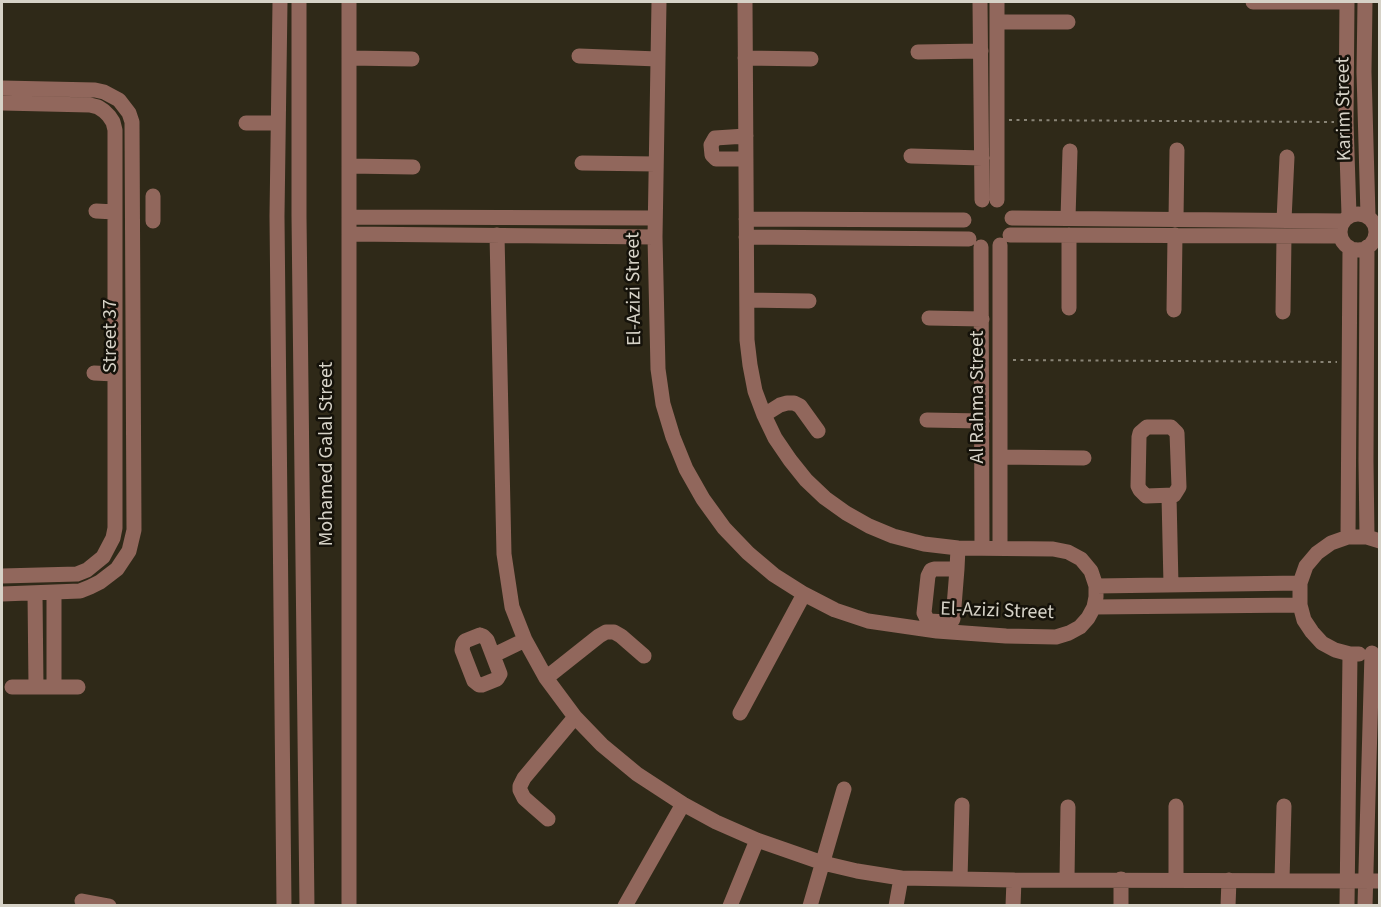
<!DOCTYPE html>
<html>
<head>
<meta charset="utf-8">
<style>
	body { margin:0 }
	#map { position:relative; width:1381px; height:907px; overflow:hidden; background:#2f2918; font-family:"Source Sans 3",sans-serif }
	canvas { display:block }
	.frame { position:absolute; inset:0; border:3px solid #d6d2c7; pointer-events:none }
</style>
</head>
<body>
<div id="map">
<canvas width="1381" height="907"></canvas>
<div class="frame"></div>
</div>
<script>
const g = document.querySelector('canvas').getContext('2d');
g.lineJoin = 'round';
const shape = rows => new Path2D(rows.map(r => 'M' + r).join(''));
function stroke(path, color, width, dash) { g.strokeStyle = color; g.lineWidth = width; g.lineCap = dash ? 'butt' : 'round'; g.setLineDash(dash || []); g.stroke(path); }
function label(font, color, halo, rows, align = 'center') {
  g.font = font + ' "Source Sans 3",sans-serif'; g.lineWidth = 5; g.setLineDash([]); g.textBaseline = 'middle'; g.strokeStyle = halo; g.fillStyle = color; for (const [text, x, y, turn = 0] of rows) {
    g.save(); g.translate(x, y); g.rotate((+turn || 0) * Math.PI / 180); g.textAlign = isNaN(turn) ? turn : align; if (halo) g.strokeText(text, 0, 0); g.fillText(text, 0, 0); g.restore();
  }
}
stroke(shape([
	[1009,120,1334,122],
	[1013,360,1337,362]
]), '#898476', 2, [3, 4.5]);
stroke(shape([
	[280,2,277,216,284,906],
	[299,2,299,216,307,906],
	[659,2,655,237,658,369,663,404,673,437,686,469,703,499,724,528,748,553,774,575,804,594,835,610,868,621,937,631,1006,636,1056,637,1069,633,1080,627,1088,618,1094,607,1096,597,1096,586,1091,571,1081,559,1068,552,1053,549,958,548,924,544,893,536,869,526,846,513,825,498,806,480,790,460,775,438,764,415,755,391,750,365,747,340,745,2],
	[980,2,982,200],
	[1253,2,1347,2],
	[1347,2,1346,122,1349,215],
	[1365,2,1364,72,1368,216],
	[997,22,1068,22],
	[918,52,981,51],
	[579,56,658,59],
	[349,58,412,59],
	[745,58,811,59],
	[2,88,95,90,104,92,119,100,129,113,132,122,134,530,129,551,117,569,100,582,90,587,80,591,2,594],
	[2,103,90,105,98,107,104,111,109,116,113,122,115,130,115,528,113,538,103,557,87,570,77,574,2,576],
	[246,123,278,123],
	[746,136,715,138,711,145,712,155,716,159,746,159],
	[911,156,982,158],
	[582,163,656,164],
	[349,166,413,167],
	[997,200,997,2],
	[96,211,115,212],
	'1340 232a18 18 0 1 1 36 0a18 18 0 1 1-36 0Z',
	[349,217,655,218],
	[1012,218,1343,221],
	[1068,218,1070,151],
	[746,219,964,220],
	[1176,219,1177,150],
	[1284,220,1287,157],
	[153,221,153,196],
	[349,234,655,237],
	[497,235,504,554,512,607,525,640,546,678,575,717,602,745,637,774,683,804,716,822,757,840,823,863,857,871,901,878,1014,880,1380,881],
	[1010,235,1340,236],
	[746,237,969,239],
	[1000,245,1000,548],
	[981,247,982,548],
	[747,300,809,301],
	[1069,308,1069,235],
	[1174,310,1175,235],
	[1283,312,1284,236],
	[929,318,982,319],
	[94,373,115,374],
	[764,415,780,405,787,403,794,403,800,406,818,431],
	[927,420,982,421],
	[1147,427,1171,427,1177,433,1179,487,1174,495,1146,496,1140,490,1138,486,1139,437,1140,433,1147,427],
	[1000,457,1084,458],
	[1169,496,1171,585],
	[1348,537,1350,248],
	[1367,537,1366,461,1367,247],
	[957,569,953,619,951,622,947,622,929,621,927,619,924,613,928,576,931,570,934,569,957,569,958,548],
	[1096,586,1300,583],
	[54,592,54,687],
	[35,593,36,687],
	[1094,607,1300,605],
	[480,635,483,636,487,640,500,674,497,679,482,685,479,685,474,681,462,650,463,644,465,641,480,635],
	[1359,654,1350,654,1335,650,1322,643,1312,632,1304,620,1300,605,1300,583,1306,566,1317,553,1331,543,1348,537,1367,537,1380,541],
	[494,655,525,640],
	[546,678,599,636,606,632,614,632,621,636,644,656],
	[12,687,78,687],
	[740,713,804,594],
	[1176,806,1176,880],
	[548,819,524,798,520,790,520,786,524,778,575,717],
	[960,879,962,805],
	[1121,879,1121,906],
	[1067,880,1068,807],
	[1282,880,1284,806],
	[82,901,109,906],
	[349,906,349,2],
	[625,906,683,804],
	[730,906,757,840],
	[810,906,844,789],
	[896,906,901,878],
	[1013,906,1014,880],
	[1228,906,1229,880],
	[1347,906,1350,654],
	[1365,906,1372,653]
]), '#91675c', 15);
label('20px', '#d6d2c7', '#15120a', [
	["Karim Street",1345,109,-91],
	["El-Azizi Street",635,289,-91],
	["Street 37",112,336,-90],
	["Al Rahma Street",979,397,-90],
	["Mohamed Galal Street",328,454,-90],
	["El-Azizi Street",997,612,2]
]);
</script>
</body>
</html>
